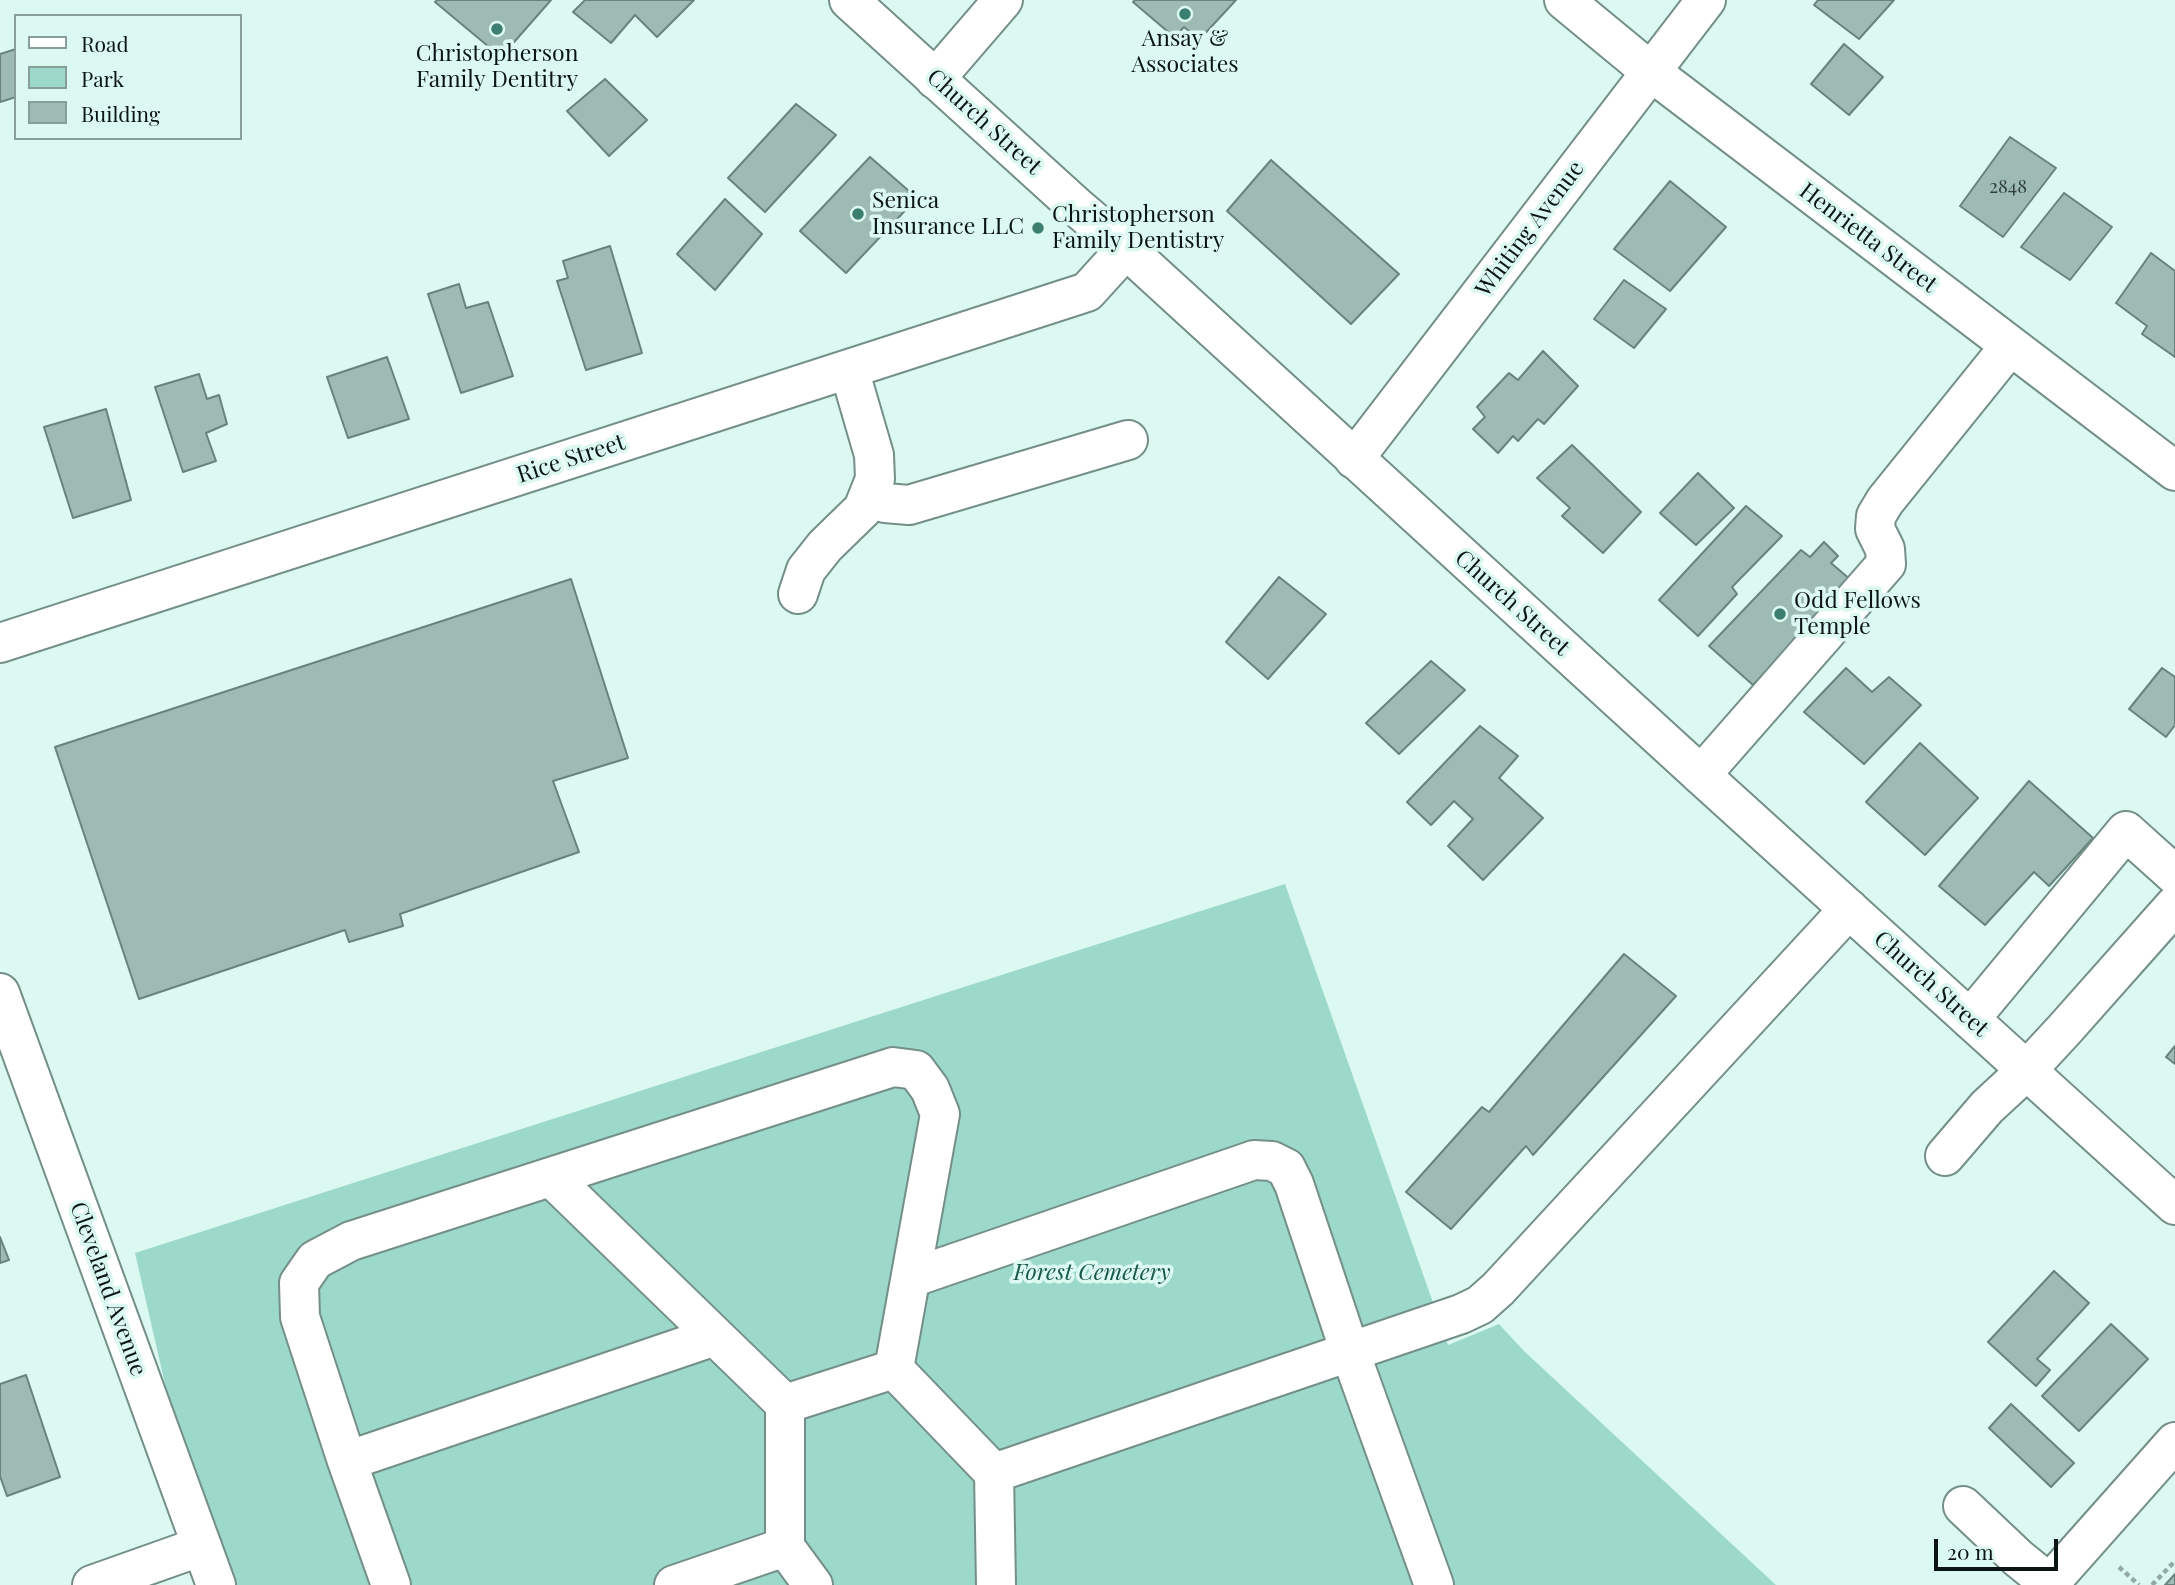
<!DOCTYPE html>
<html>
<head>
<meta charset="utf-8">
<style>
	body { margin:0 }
	#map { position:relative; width:2175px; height:1585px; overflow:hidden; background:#dbf9f1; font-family:"Playfair Display",serif }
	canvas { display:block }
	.legend { position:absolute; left:14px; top:14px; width:228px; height:126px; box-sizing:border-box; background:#dbf9f1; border:2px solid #889e99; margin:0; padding:9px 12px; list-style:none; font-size:21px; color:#0b1614 }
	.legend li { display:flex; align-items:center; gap:14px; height:35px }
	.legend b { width:35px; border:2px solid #889e99 }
	.scale { position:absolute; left:1934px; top:1539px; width:124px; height:32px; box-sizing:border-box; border:4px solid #0b1614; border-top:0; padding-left:9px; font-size:21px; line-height:24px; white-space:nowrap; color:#0b1614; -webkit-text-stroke:5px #dbf9f1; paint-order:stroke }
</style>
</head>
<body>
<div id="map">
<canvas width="2175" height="1585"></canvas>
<ul class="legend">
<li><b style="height:9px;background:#fff"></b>Road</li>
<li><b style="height:19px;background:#9dd9ca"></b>Park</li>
<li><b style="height:19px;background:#9ebbb3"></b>Building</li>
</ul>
<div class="scale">20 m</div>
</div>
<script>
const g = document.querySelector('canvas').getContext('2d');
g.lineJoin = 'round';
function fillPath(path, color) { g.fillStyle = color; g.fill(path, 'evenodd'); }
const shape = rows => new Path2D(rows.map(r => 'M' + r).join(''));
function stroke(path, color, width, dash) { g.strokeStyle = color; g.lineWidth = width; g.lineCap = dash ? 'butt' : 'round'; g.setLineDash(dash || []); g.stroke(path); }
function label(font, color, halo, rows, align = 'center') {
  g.font = font + ' "Playfair Display",serif'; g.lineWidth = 7; g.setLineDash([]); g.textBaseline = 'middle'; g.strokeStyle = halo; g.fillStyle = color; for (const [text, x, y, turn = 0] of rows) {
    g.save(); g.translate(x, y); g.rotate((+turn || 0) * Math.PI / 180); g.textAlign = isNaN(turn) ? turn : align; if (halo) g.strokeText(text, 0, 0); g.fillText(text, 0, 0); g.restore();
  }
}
fillPath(shape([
	[1285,884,1448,1345,1499,1324,1524,1351,1776,1585,216,1585,202,1546,135,1253]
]), '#9dd9ca');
const building = shape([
	[437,0,551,0,501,57,435,2,437,0],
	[585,0,694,0,657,37,635,15,611,43,573,12,585,0],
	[1135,0,1236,0,1199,40,1184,27,1174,37,1133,2,1135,0],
	[1818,0,1894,0,1859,39,1814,5,1818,0],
	[1844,44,1883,77,1849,115,1811,84,1844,44],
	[16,49,16,97,0,102,0,54,16,49],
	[605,79,647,120,609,156,567,111,605,79],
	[796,104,836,135,765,212,728,178,796,104],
	[2010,137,2056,168,2003,237,1960,206,2010,137],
	[870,157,917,198,846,273,800,231,870,157],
	[1271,160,1399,274,1351,324,1227,211,1271,160],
	[1670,181,1726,227,1670,291,1614,249,1670,181],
	[2064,193,2112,227,2070,280,2021,247,2064,193],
	[725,199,762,234,715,290,677,254,725,199],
	[610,246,642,353,586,370,557,281,568,278,563,261,610,246],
	[2151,253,2175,271,2175,357,2142,334,2147,326,2116,303,2151,253],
	[1624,280,1666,309,1634,348,1594,319,1624,280],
	[459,284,466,308,488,302,513,376,461,393,428,294,459,284],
	[1543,351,1578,386,1544,424,1538,419,1518,441,1513,436,1498,453,1473,429,1485,417,1477,407,1509,373,1518,380,1543,351],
	[387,357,409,419,348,438,327,377,387,357],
	[199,374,207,399,219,395,227,424,206,433,216,461,183,472,155,387,199,374],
	[106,409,131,500,73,518,44,427,106,409],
	[1572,445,1641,512,1603,553,1562,516,1570,508,1537,478,1572,445],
	[1698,473,1734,508,1696,545,1660,513,1698,473],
	[1746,506,1782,536,1732,587,1737,594,1698,636,1659,600,1746,506],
	[1824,542,1838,556,1831,563,1852,581,1753,685,1709,646,1801,550,1810,557,1824,542],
	[1279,577,1326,614,1268,679,1226,642,1279,577],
	[571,579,628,758,553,781,579,852,400,914,403,926,349,942,345,930,139,999,55,747,571,579],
	[1431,661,1465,690,1399,754,1366,723,1431,661],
	[1846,668,1872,692,1889,677,1921,705,1864,764,1804,712,1846,668],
	[2162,668,2175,677,2175,725,2166,737,2129,709,2162,668],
	[1480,726,1518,756,1499,778,1543,818,1483,880,1448,846,1473,819,1454,801,1431,825,1407,802,1480,726],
	[1920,743,1978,798,1925,855,1866,802,1920,743],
	[2029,781,2093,838,2049,886,2034,872,1985,925,1939,886,2029,781],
	[1624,954,1676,996,1533,1155,1526,1146,1451,1229,1406,1192,1482,1107,1489,1112,1624,954],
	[2175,1046,2175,1064,2166,1057,2175,1046],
	[0,1237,9,1260,0,1263,0,1237],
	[2054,1271,2089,1303,2037,1359,2050,1370,2036,1386,1988,1342,2054,1271],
	[2111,1324,2148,1359,2079,1431,2042,1396,2111,1324],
	[26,1375,60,1477,7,1496,0,1476,0,1384,26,1375],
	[2011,1404,2074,1463,2051,1487,1989,1428,2011,1404],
	[2175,1574,2175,1585,2165,1585,2175,1574]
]);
fillPath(building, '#9ebbb3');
stroke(building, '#67837c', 2);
const minor = shape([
	[1564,0,1650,71,2175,471],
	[935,79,1003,0],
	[1354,459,1706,0],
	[869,497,885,503,909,505,1128,440],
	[798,594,806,570,825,546,863,509,875,479,874,455,849,369],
	[0,643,1087,292,1126,249],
	[1701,775,1886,564,1885,549,1875,529,1876,516,1885,501,2010,346],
	[0,993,216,1585],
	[1970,1019,2126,831,2175,875],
	[1945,1156,1987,1107,2026,1071,2064,1030,2175,905],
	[551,1177,785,1404],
	[911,1278,1254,1160,1272,1161,1286,1168,1294,1184,1350,1352,1434,1585],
	[347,1461,715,1336],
	[994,1473,1461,1314,1480,1305,1498,1289,1849,909],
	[1963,1506,2018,1558,2050,1584],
	[92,1585,202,1546],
	[391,1585,347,1461,300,1317,299,1283,315,1260,351,1241,893,1067,916,1070,930,1089,940,1114,894,1369],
	[674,1585,785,1547],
	[813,1585,785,1547,785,1404,894,1369,994,1473,996,1585],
	[2048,1585,2175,1442]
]);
const major = shape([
	[849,0,1078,208,1126,249,1701,775,2175,1205]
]);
stroke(minor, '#738f88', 42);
stroke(major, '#738f88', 42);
stroke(shape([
	[2119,1567,2139,1585],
	[2152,1585,2175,1561]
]), '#93aaa4', 4.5, [5, 3.5]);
stroke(minor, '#fff', 38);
stroke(major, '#fff', 38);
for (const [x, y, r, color] of [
	[1185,14,7,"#3c7e70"],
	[497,29,7,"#3c7e70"],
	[858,214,7,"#3c7e70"],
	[1038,228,7,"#3c7e70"],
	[1780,614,7,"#3c7e70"]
]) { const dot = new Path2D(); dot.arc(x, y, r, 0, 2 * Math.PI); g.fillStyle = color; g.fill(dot); stroke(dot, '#dbf9f1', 2.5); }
label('19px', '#303f3c', null, [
	["2848",2008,187]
]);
label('23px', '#0b1614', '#dbf9f1', [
	["Ansay &",1185,39,"center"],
	["Associates",1185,65,"center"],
	["Christopherson",497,54,"center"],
	["Family Dentitry",497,80,"center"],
	["Senica",872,201],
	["Insurance LLC",872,227],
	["Christopherson",1052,215],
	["Family Dentistry",1052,241],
	["Odd Fellows",1794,601],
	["Temple",1794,627]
], 'left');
label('23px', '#0b1614', '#dbf9f1', [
	["Church Street",984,122,42],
	["Whiting Avenue",1530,229,-53],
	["Henrietta Street",1868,238,37],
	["Rice Street",571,459,-18],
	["Church Street",1512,603,42],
	["Church Street",1931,984,42],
	["Cleveland Avenue",108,1289,70]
]);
label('italic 23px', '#1a584c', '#dbf9f1', [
	["Forest Cemetery",1092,1273]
]);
</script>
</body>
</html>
